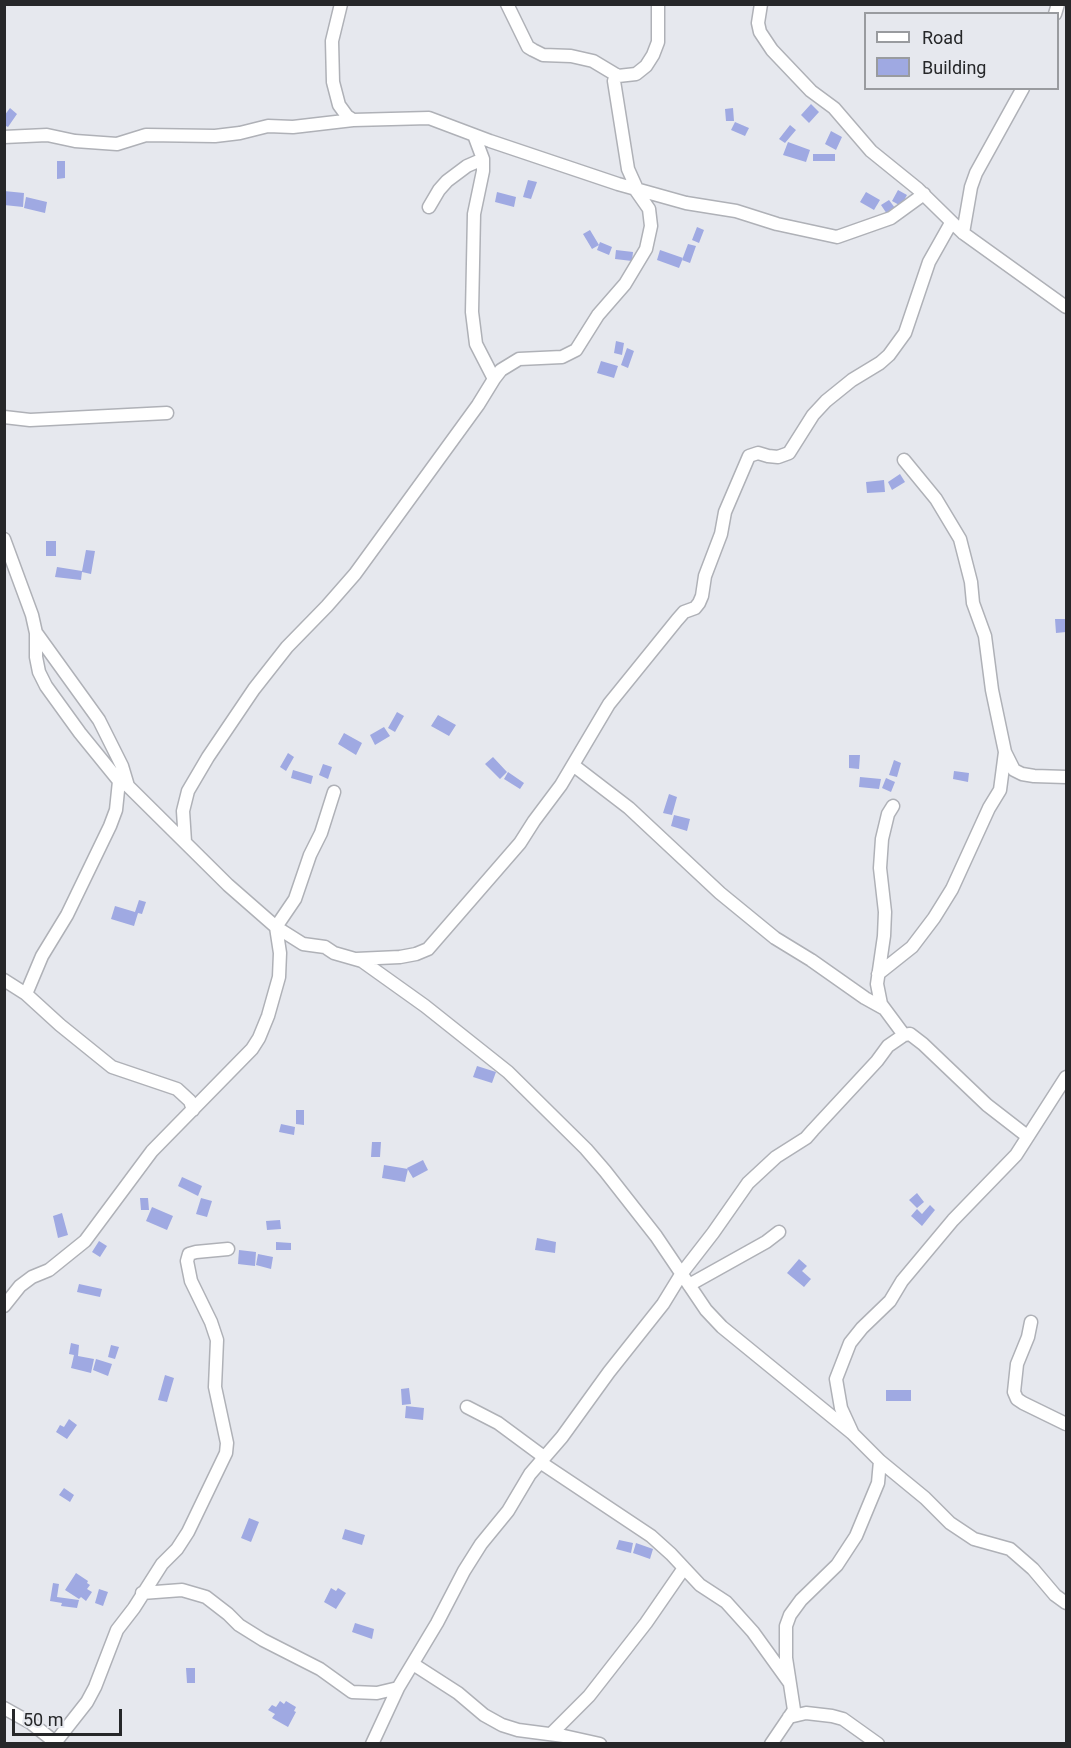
<!DOCTYPE html>
<html>
<head>
<meta charset="utf-8">
<style>
	body { margin:0 }
	#map { position:relative; width:1071px; height:1748px; overflow:hidden; background:#e6e8ee; font-family:Roboto,sans-serif }
	canvas { display:block }
	.frame { position:absolute; inset:0; border:6px solid #262729; pointer-events:none }
	.legend { position:absolute; left:864px; top:12px; width:195px; height:78px; box-sizing:border-box; background:#e6e8ee; border:2px solid #999b9f; margin:0; padding:8px 10px; list-style:none; font-size:18px; color:#262729 }
	.legend li { display:flex; align-items:center; gap:12px; height:30px }
	.legend b { width:30px; border:2px solid #999b9f }
	.scale { position:absolute; left:12px; top:1709px; width:110px; height:27px; box-sizing:border-box; border:3px solid #262729; border-top:0; padding-left:8px; font-size:18px; line-height:21px; white-space:nowrap; color:#262729; -webkit-text-stroke:4px #e6e8ee; paint-order:stroke }
</style>
</head>
<body>
<div id="map">
<canvas width="1071" height="1748"></canvas>
<div class="frame"></div>
<ul class="legend">
<li><b style="height:8px;background:#fff"></b>Road</li>
<li><b style="height:16px;background:#9fa9e2"></b>Building</li>
</ul>
<div class="scale">50 m</div>
</div>
<script>
const g = document.querySelector('canvas').getContext('2d');
g.lineJoin = 'round';
function fillPath(path, color) { g.fillStyle = color; g.fill(path, 'evenodd'); }
const shape = rows => new Path2D(rows.map(r => 'M' + r).join(''));
function stroke(path, color, width, dash) { g.strokeStyle = color; g.lineWidth = width; g.lineCap = dash ? 'butt' : 'round'; g.setLineDash(dash || []); g.stroke(path); }
fillPath(shape([
	[811,104,819,112,809,123,801,115],
	[10,108,17,114,8,127,4,125,4,116],
	[733,108,734,121,726,121,725,109],
	[735,122,749,128,745,136,731,130],
	[790,125,796,130,785,143,779,139],
	[831,131,842,137,836,150,825,144],
	[788,142,810,150,806,162,783,155],
	[813,154,835,154,835,161,813,161],
	[57,161,65,161,65,178,57,179],
	[528,180,537,182,531,199,523,197],
	[898,190,907,195,901,206,892,201],
	[4,191,24,193,23,207,4,205],
	[497,192,516,197,514,207,495,202],
	[866,192,880,200,874,210,860,202],
	[26,197,47,202,45,213,24,208],
	[889,200,895,208,887,214,881,205],
	[697,227,704,230,699,243,692,240],
	[590,230,599,245,592,249,583,234],
	[600,242,612,247,609,255,597,250],
	[688,244,696,246,690,263,682,260],
	[616,250,633,252,632,261,615,259],
	[660,250,683,258,679,268,657,260],
	[616,341,624,343,622,355,614,353],
	[627,348,634,351,628,368,621,365],
	[601,361,618,366,614,378,597,373],
	[900,474,905,482,892,490,888,482],
	[884,480,885,492,867,493,866,482],
	[46,541,56,541,56,556,46,556],
	[86,550,95,551,91,574,82,572,81,580,55,577,57,567,82,571],
	[1055,619,1065,619,1066,632,1056,633],
	[397,712,404,716,395,732,388,728],
	[438,715,456,725,449,736,431,726],
	[384,727,390,736,375,745,370,735],
	[344,733,362,743,356,755,338,744],
	[288,753,294,757,286,771,280,767],
	[849,755,860,755,859,769,849,768],
	[493,757,507,772,500,779,485,764],
	[894,760,901,763,897,777,889,775],
	[323,764,332,767,328,779,319,775],
	[293,770,313,776,311,784,291,778],
	[954,771,969,773,968,782,953,779],
	[508,772,524,783,520,789,504,779],
	[860,777,881,779,879,789,859,787],
	[886,778,895,782,891,792,882,788],
	[669,794,677,797,672,815,663,813],
	[674,815,690,819,687,831,671,826],
	[139,900,146,902,142,914,138,913,134,926,111,919,115,906,135,912],
	[477,1066,496,1072,492,1083,473,1077],
	[296,1110,304,1110,304,1125,296,1124],
	[281,1124,295,1127,294,1135,279,1132],
	[372,1142,381,1142,380,1157,371,1157],
	[423,1160,428,1170,413,1178,407,1168],
	[384,1165,408,1169,405,1182,382,1178],
	[182,1177,202,1186,198,1196,178,1186],
	[917,1193,924,1202,917,1208,909,1200],
	[140,1198,148,1198,149,1210,141,1210],
	[201,1198,212,1201,207,1217,196,1214],
	[930,1205,935,1210,922,1226,911,1216,917,1209,922,1214],
	[152,1207,173,1216,167,1230,146,1221],
	[62,1213,68,1235,58,1238,53,1216],
	[280,1220,281,1229,267,1230,266,1221],
	[537,1238,556,1242,555,1253,535,1250],
	[99,1241,107,1246,100,1257,92,1252],
	[276,1242,291,1243,291,1250,276,1250],
	[239,1250,256,1252,255,1266,238,1264],
	[258,1254,273,1257,271,1269,256,1265],
	[799,1259,807,1266,802,1271,811,1279,804,1287,787,1273],
	[79,1284,102,1289,100,1297,77,1292],
	[71,1343,79,1345,78,1356,94,1359,91,1373,71,1368,74,1355,69,1354],
	[111,1345,119,1347,115,1359,108,1357],
	[96,1359,112,1364,108,1376,93,1370],
	[165,1375,174,1378,167,1402,158,1400],
	[409,1388,411,1404,402,1405,401,1389],
	[886,1390,911,1390,911,1401,886,1401],
	[406,1406,424,1408,423,1420,405,1418],
	[69,1419,77,1425,67,1439,56,1432,60,1425,64,1427],
	[64,1488,74,1495,70,1502,59,1495],
	[249,1518,259,1522,251,1542,241,1538],
	[345,1529,365,1535,362,1545,342,1539],
	[619,1540,633,1543,631,1553,616,1549],
	[636,1543,653,1549,650,1559,633,1553],
	[76,1573,88,1581,87,1583,90,1585,87,1589,92,1592,86,1601,81,1597,79,1599,65,1590],
	[53,1583,59,1584,57,1597,79,1600,77,1608,61,1606,62,1603,50,1601],
	[331,1588,336,1591,338,1588,346,1593,336,1609,324,1602],
	[99,1589,108,1592,103,1606,95,1603],
	[355,1623,374,1629,372,1639,352,1632],
	[186,1668,195,1668,195,1683,187,1683],
	[280,1701,284,1704,286,1701,296,1707,294,1711,296,1712,288,1727,272,1718,275,1714,268,1710,272,1705,276,1707]
]), '#9fa9e2');
const minor = shape([
	[341,4,332,41,333,82,339,105,347,116,353,120],
	[507,4,528,47,533,50,543,55,571,56,593,61,618,76],
	[761,4,758,23,760,32,772,50,811,91,834,108,871,151,918,189,963,233,1066,307],
	[1055,14,1058,4],
	[474,135,483,159,483,171,474,214,472,312,476,344,494,379],
	[4,137,47,135,75,141,117,144,146,135,215,136,240,133,268,126,293,127,353,120,429,118,490,141,618,184,686,203,736,211,777,224,837,237,891,218,924,194],
	[637,189,628,169,614,81,615,78,618,76,636,74,646,66,653,55,658,42,658,4],
	[429,207,439,190,447,181,467,166,483,159],
	[963,233,971,187,976,173,1023,88],
	[4,417,30,420,167,413],
	[904,460,936,499,960,539,971,582,973,603,985,636,992,690,1005,752,1014,770,1022,774,1034,776,1066,777],
	[4,539,32,615,36,633,36,657,39,672,46,686,80,733,119,781,128,786,228,885,276,927,280,953,279,977,268,1016,259,1038,252,1049,152,1151,85,1241,49,1270,32,1277,20,1286,4,1306],
	[37,634,99,720,122,766,128,786],
	[573,765,629,808,720,893,775,938,811,960,865,998,883,1008],
	[334,792,321,833,310,855,295,899,276,927,303,944,325,947,334,953,362,961,425,1006,508,1072,586,1149,605,1171,656,1236,706,1310,722,1327,852,1433,880,1461,925,1498,950,1523,974,1539,1010,1549,1033,1569,1055,1595,1066,1603],
	[893,806,888,814,882,839,880,868,885,912,884,936,877,984,881,1004,904,1035],
	[185,842,183,811,188,791,208,757,254,689,287,647,327,606,355,574,478,405,494,379,501,370,519,359,562,357,576,350,598,315,625,284,646,249,651,226,649,209,635,189],
	[356,959,400,957,416,954,428,949,520,843,534,821,561,785,609,704,677,620,684,612,695,608,699,603,702,596,705,576,721,534,725,512,749,456,758,453,768,456,778,457,789,453,813,415,826,401,852,380,880,363,889,355,905,333,929,262,951,223],
	[878,974,912,947,934,918,952,889,989,808,1000,790,1005,752],
	[4,980,26,994,60,1025,112,1067,177,1089,190,1101,193,1110],
	[26,994,42,956,67,915,110,826,116,810,119,781],
	[689,1285,766,1242,779,1232],
	[1031,1322,1028,1337,1017,1364,1014,1392,1017,1399,1023,1403,1066,1424],
	[467,1407,498,1423,544,1457],
	[852,1432,841,1408,836,1379,850,1343,862,1328,890,1301,902,1281,953,1220,1016,1155,1066,1077],
	[540,1462,651,1536,671,1554,700,1585,726,1602,753,1632,789,1682],
	[142,1593,182,1590,206,1597,228,1614,239,1625,263,1640,320,1669,352,1692,377,1693,398,1688],
	[413,1664,458,1693,484,1715,502,1725,518,1730,564,1736,600,1744],
	[4,1708,31,1723,55,1742],
	[789,1717,806,1713,832,1716,843,1719,878,1744],
	[551,1734,589,1696,646,1623,684,1568],
	[54,1744,87,1702,95,1687,117,1630,134,1608,162,1564,177,1549,188,1532,226,1453,227,1443,215,1387,217,1340,211,1322,191,1281,187,1261,189,1254,196,1252,228,1249],
	[372,1744,398,1688,437,1623,464,1571,481,1544,508,1511,530,1474,562,1437,609,1372,663,1304,682,1273,713,1233,748,1183,776,1157,806,1138,813,1130,877,1061,888,1046,904,1035,910,1034,923,1044,987,1105,1027,1136],
	[771,1744,794,1710,786,1658,786,1626,790,1615,801,1600,837,1565,856,1536,878,1483,880,1461]
]);
stroke(minor, '#afb1b7', 15);
stroke(minor, '#fff', 12);
</script>
</body>
</html>
